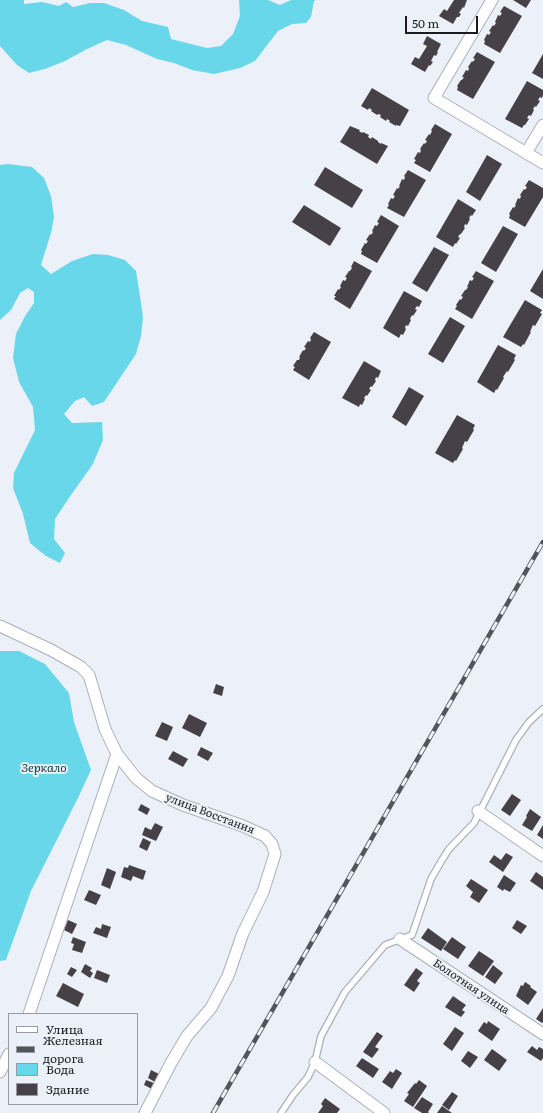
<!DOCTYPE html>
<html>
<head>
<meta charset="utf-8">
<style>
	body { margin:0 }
	#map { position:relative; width:543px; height:1113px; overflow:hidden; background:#ecf1f9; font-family:Literata,serif }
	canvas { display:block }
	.legend { position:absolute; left:8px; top:1013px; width:130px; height:92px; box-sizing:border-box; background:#ecf1f9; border:1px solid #989ca2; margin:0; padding:5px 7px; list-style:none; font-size:12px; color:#1a1c1f }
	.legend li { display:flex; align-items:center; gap:8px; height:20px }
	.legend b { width:20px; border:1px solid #989ca2 }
	.scale { position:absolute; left:405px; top:16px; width:73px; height:18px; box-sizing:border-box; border:2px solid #1a1c1f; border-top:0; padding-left:5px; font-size:12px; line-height:14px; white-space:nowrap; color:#1a1c1f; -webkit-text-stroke:3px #ecf1f9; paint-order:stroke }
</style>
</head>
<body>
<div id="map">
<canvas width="543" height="1113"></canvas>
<ul class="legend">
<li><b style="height:5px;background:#fff"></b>Улица</li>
<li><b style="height:5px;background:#525559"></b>Железная дорога</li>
<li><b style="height:11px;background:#68d7e9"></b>Вода</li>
<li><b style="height:11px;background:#464147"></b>Здание</li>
</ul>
<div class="scale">50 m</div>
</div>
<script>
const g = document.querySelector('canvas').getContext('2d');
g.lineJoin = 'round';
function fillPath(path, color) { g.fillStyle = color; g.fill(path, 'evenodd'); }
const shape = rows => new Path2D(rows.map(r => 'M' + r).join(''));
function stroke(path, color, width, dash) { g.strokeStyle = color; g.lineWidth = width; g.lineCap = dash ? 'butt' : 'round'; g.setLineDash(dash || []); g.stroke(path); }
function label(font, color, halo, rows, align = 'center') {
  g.font = font + ' Literata,serif'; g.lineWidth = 4; g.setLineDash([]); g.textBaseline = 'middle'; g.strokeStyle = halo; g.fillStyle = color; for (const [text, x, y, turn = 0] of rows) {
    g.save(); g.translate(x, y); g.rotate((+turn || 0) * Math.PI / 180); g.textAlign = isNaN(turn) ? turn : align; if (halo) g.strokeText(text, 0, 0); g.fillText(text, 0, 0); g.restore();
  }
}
fillPath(shape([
	[0,0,24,0,24,4,42,2,59,6,66,2,73,7,90,3,104,3,124,10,142,21,168,27,171,39,207,48,221,46,233,34,240,16,239,0,268,0,280,5,291,0,316,0,314,1,311,17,306,23,292,24,278,31,255,61,240,68,214,74,192,70,174,63,157,59,126,45,107,40,87,49,65,61,45,69,29,73,17,65,0,46],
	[8,164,32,167,44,178,51,196,54,217,51,233,41,265,51,274,72,261,93,254,108,255,125,260,136,271,140,296,143,317,141,336,136,354,104,402,92,406,84,397,75,401,64,414,72,423,102,422,103,440,93,464,71,495,55,519,54,539,65,553,60,563,46,556,30,543,23,514,13,488,14,473,35,430,33,407,19,382,13,358,16,334,25,316,34,303,34,292,28,288,20,293,11,310,0,320,0,165],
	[0,651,19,651,45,664,69,693,74,722,91,770,78,798,31,891,6,960,0,961]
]), '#68d7e9');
fillPath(shape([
	[454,0,467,0,464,8,463,7,459,13,461,14,459,17,457,17,453,24,439,16,444,9,447,11],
	[513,0,531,0,526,8],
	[504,6,522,16,500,53,484,44,485,41,484,40,487,34,489,35,491,32,489,31,493,25,494,26,496,23,495,22,498,15,500,16,502,13,500,12],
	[427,36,441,44,437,52,438,52,436,56,434,55,431,61,433,62,430,66,429,65,425,72,411,64,415,57,419,59,427,46,423,44],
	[477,52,495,62,473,99,457,90,458,87,457,86,461,80,462,80,464,77,462,77,466,70,468,71,469,68,468,67,472,61,473,62,475,59,473,58],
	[543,54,543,79,532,73],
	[527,81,543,90,543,95,542,98,540,97,538,100,540,101,536,107,535,106,533,109,534,110,531,116,529,115,527,118,529,119,525,125,524,125,522,128,505,119],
	[372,88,409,110,400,126,396,125,396,126,389,122,390,121,387,119,386,121,380,117,381,115,378,114,377,115,371,111,372,110,369,108,368,110,361,106],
	[435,124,452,134,430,172,414,163,416,160,414,159,418,152,420,153,421,150,420,149,424,143,425,144,427,141,425,140,429,134,430,135,432,131,431,130],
	[350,126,360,130,359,131,362,133,363,132,369,135,368,137,371,139,372,137,378,141,378,142,381,144,381,143,388,146,377,164,340,142],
	[487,155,502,164,480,201,466,192],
	[325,167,363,190,352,208,314,185],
	[408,170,426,180,404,217,387,208,389,205,388,204,391,198,393,199,395,196,393,195,397,188,398,189,400,186,399,186,402,179,404,180,405,177,404,176],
	[529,180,543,188,543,197,525,227,509,218,510,215,509,214,513,207,514,208,516,205,515,205,518,198,520,199,521,196,520,195,524,189,525,190,527,187,525,186],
	[458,199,476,210,472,216,471,215,469,218,470,219,467,225,465,224,464,227,465,228,461,234,460,234,458,237,460,238,456,244,455,243,453,247,436,237],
	[304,205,341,228,330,246,292,222],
	[381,215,399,226,377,263,361,254,362,251,361,250,365,243,366,244,368,241,366,240,370,234,371,235,373,232,372,231,375,225,377,226,379,223,377,222],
	[503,226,518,234,496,272,481,263],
	[434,247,449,255,427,292,412,283],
	[354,261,372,271,350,309,334,299,336,296,334,296,338,289,339,290,341,287,340,286,343,280,345,281,347,278,345,277,349,271,350,271,352,268,351,267],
	[543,269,543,299,530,291],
	[476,271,494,281,472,319,455,309,457,306,456,305,460,299,461,300,463,297,461,296,465,290,466,290,468,287,467,287,470,280,472,281,474,278,472,277],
	[404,291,422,301,419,307,417,306,415,309,417,310,413,316,412,315,410,319,411,320,408,326,406,325,405,328,406,329,403,335,401,334,399,338,383,328],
	[525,300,542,310,540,313,542,314,535,326,533,325,530,332,531,332,524,345,523,344,521,347,503,337],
	[450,317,465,326,443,363,428,354],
	[314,332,331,342,309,380,293,370,295,367,293,366,297,360,299,360,300,357,299,357,303,350,304,351,306,348,304,347,308,341,310,342,311,339,310,338],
	[498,345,516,355,514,359,515,360,508,372,507,371,503,377,504,378,497,390,496,389,494,393,477,382],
	[364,361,381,371,378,378,376,377,375,380,376,381,372,387,371,386,369,389,371,390,367,396,366,395,364,398,365,399,362,405,360,404,359,407,342,398],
	[409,387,424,396,406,426,392,417],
	[457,415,475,425,473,429,474,430,467,442,465,441,462,448,463,449,456,461,455,460,453,463,435,453],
	[216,684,224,687,222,696,213,693],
	[189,714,207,723,200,737,182,728],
	[162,722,173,727,167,741,155,736],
	[201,747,213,753,208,761,197,755],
	[173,751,188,759,183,767,168,759],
	[512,794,521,800,510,816,501,810],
	[141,804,150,809,147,815,138,810],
	[530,809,541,817,532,831,522,825,527,817,526,816],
	[155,823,163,827,156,841,142,835,145,827,151,830],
	[543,825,543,839,537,835],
	[143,838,151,842,147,851,139,847],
	[506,853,513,857,503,872,489,862,494,855,501,860],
	[129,865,146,871,143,880,133,876,131,881,121,877,124,867,128,868],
	[107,868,116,872,110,889,101,885],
	[536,872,543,877,543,890,530,881],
	[504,875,516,883,510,892,504,889,503,891,497,887],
	[471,879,488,890,479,903,470,897,473,892,466,886],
	[89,890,101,895,96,905,84,900],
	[68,920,77,924,72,934,64,930],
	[517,920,527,926,521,934,512,928],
	[102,924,111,927,107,938,93,933,96,927,101,929],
	[428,928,447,942,441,951,421,938],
	[73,937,86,942,82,953,72,950,74,944,71,943],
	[452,937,466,947,458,959,443,949],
	[479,951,494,961,483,976,468,966],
	[85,964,92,968,90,971,93,973,90,978,81,972],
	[493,965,503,973,495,984,485,977],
	[71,967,77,970,72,977,67,974],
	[416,968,423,973,417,981,420,983,414,992,404,985],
	[97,970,110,975,107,983,94,978],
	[525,982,531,986,530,987,537,992,528,1005,516,996,521,985,523,986],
	[63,983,84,994,78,1007,56,996],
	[453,996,466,1005,462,1010,465,1012,461,1017,445,1007],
	[543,1008,543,1022,542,1023,536,1019],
	[488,1021,500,1029,492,1041,478,1031,484,1022,487,1024],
	[455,1027,464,1033,452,1051,443,1044],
	[377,1032,383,1036,375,1047,379,1049,372,1058,363,1052],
	[532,1046,537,1050,539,1047,543,1049,543,1058,541,1061,527,1052],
	[492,1049,507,1060,499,1071,484,1060],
	[468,1051,478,1057,470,1068,461,1061],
	[362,1058,379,1069,373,1078,356,1066],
	[396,1069,402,1073,392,1089,382,1082,390,1071,393,1073],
	[151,1070,159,1074,155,1082,148,1078],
	[146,1080,154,1083,152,1089,144,1085],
	[419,1080,427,1086,413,1107,404,1101,409,1094,407,1093,415,1083,416,1084],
	[452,1092,458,1096,449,1110,442,1105],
	[422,1097,433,1104,428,1112,429,1113,422,1113,414,1108],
	[325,1098,340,1109,337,1113,318,1113,323,1106,321,1104],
	[442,1106,452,1113,437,1113]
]), '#464147');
const service = shape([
	[281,1113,293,1095,308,1077,315,1062,321,1036,345,992,385,945,412,935,431,879,442,860,449,849,474,823,516,740,529,722,543,709]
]);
const minor = shape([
	[492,0,434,98,543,163],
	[526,153,543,125],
	[0,626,51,650,81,667,89,675,105,729,117,754,136,778,152,791,183,805,243,826,265,836,272,844,275,854,263,892,243,933,228,976,211,1008,187,1036,171,1063,145,1113],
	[478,811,543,856],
	[400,939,543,1034],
	[29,1014,117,754],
	[315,1062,384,1113],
	[0,1072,9,1054]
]);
stroke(service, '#aab0b7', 8);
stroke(minor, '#aab0b7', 13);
stroke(service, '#fff', 5.5);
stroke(minor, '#fff', 11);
const rail = shape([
	[213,1113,543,542]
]);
stroke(rail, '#525559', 4.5);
stroke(rail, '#ecf1f9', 3, [9]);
label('11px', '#1a1c1f', '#ecf1f9', [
	["улица Восстания",210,814,21],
	["Болотная улица",471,987,34]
]);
label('italic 12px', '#063d44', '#ecf1f9', [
	["Зеркало",44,768]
]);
</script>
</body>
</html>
